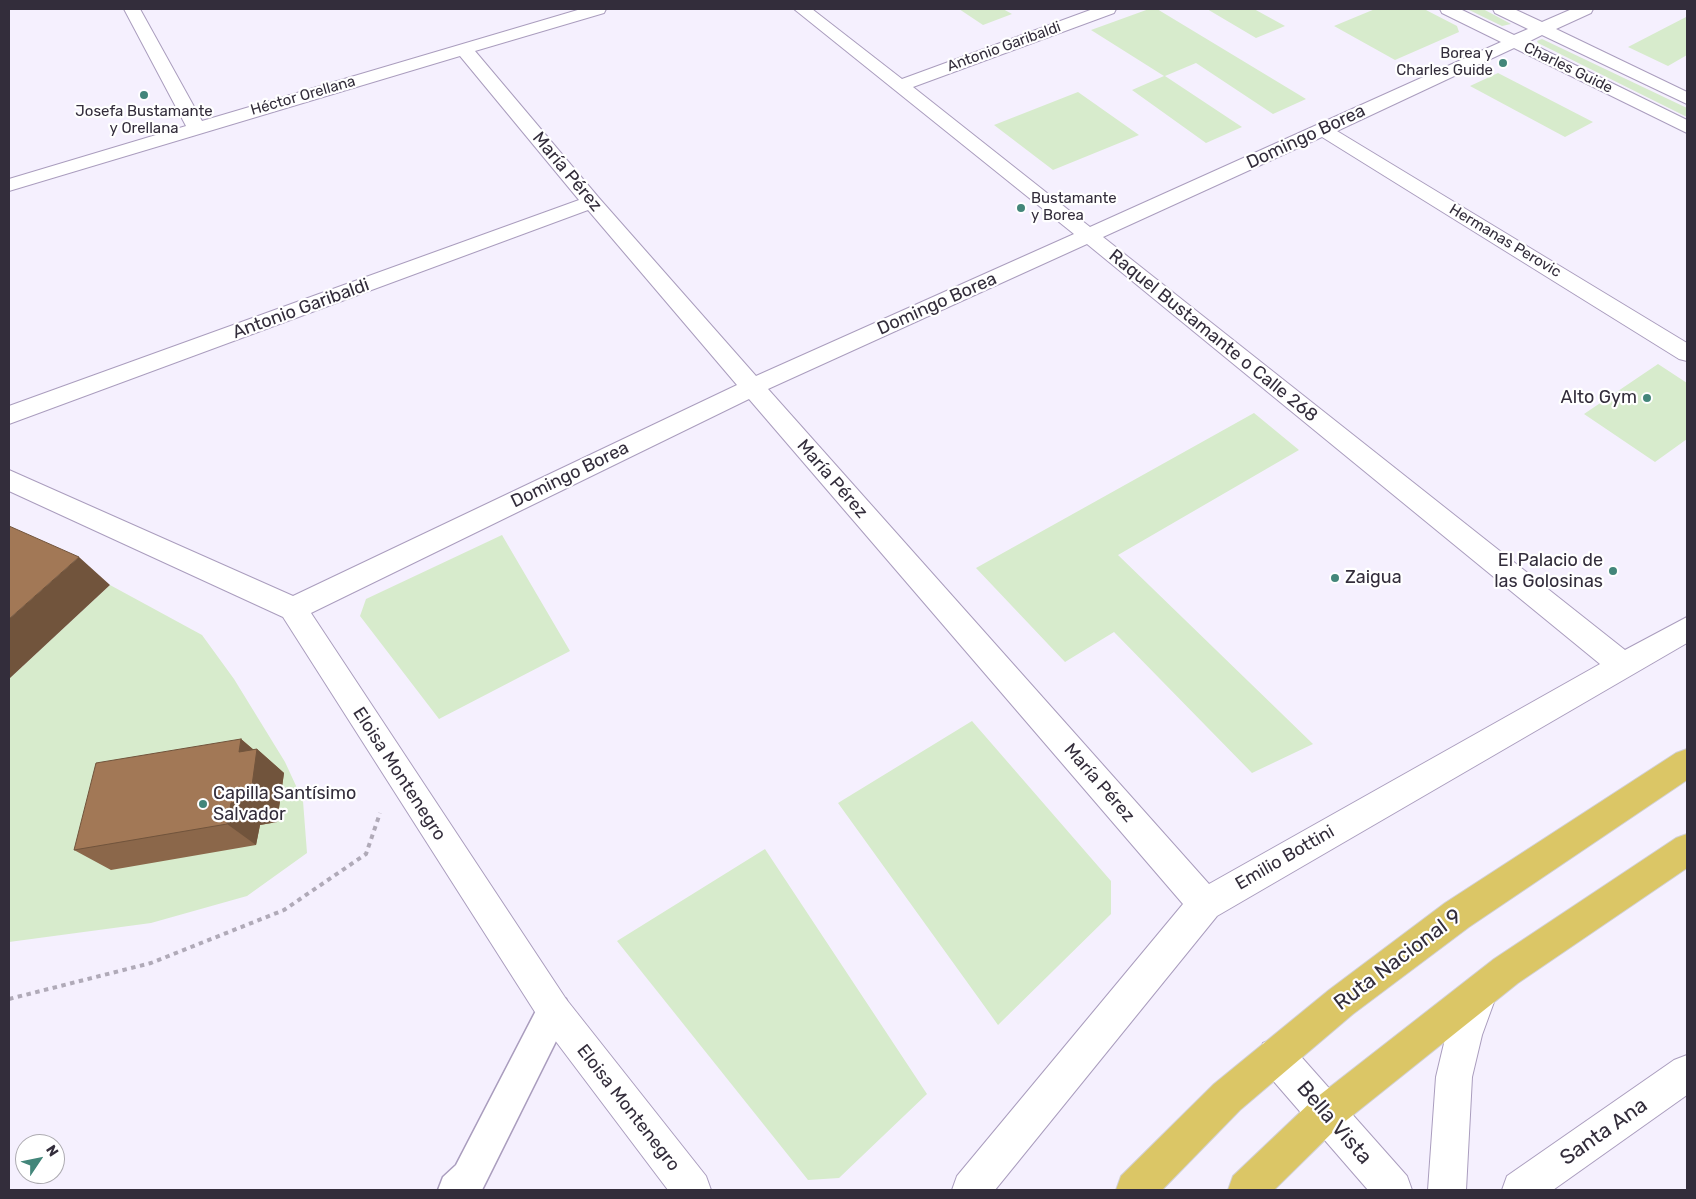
<!DOCTYPE html>
<html>
<head>
<meta charset="utf-8">
<style>
	body { margin:0 }
	#map { position:relative; width:1696px; height:1199px; overflow:hidden; background:#f5f0fe; font-family:Rubik,sans-serif }
	canvas { display:block }
	.frame { position:absolute; inset:0; border:10px solid #332d3b; pointer-events:none }
	.north { position:absolute; left:15px; top:1134px; width:50px; height:50px; box-sizing:border-box; background:#fff; border:1px solid #adabb1; border-radius:50%; rotate:56deg; font-size:14px; font-weight:700; line-height:20px; text-align:center; color:#332d3b }
	.north::after { content:''; display:block; margin:auto; width:18px; height:22px; background:#43867a; clip-path:polygon(50% 0,100% 100%,50% 72%,0 100%) }
</style>
</head>
<body>
<div id="map">
<canvas width="1696" height="1199"></canvas>
<div class="frame"></div>
<div class="north">N</div>
</div>
<script>
const g = document.querySelector('canvas').getContext('2d');
g.lineJoin = 'round';
function fillPath(path, color) { g.fillStyle = color; g.fill(path, 'evenodd'); }
const shape = rows => new Path2D(rows.map(r => 'M' + r).join(''));
function stroke(path, color, width, dash) { g.strokeStyle = color; g.lineWidth = width; g.lineCap = dash ? 'butt' : 'round'; g.setLineDash(dash || []); g.stroke(path); }
function label(font, color, halo, rows, align = 'center') {
  g.font = font + ' Rubik,sans-serif'; g.lineWidth = 4.5; g.setLineDash([]); g.textBaseline = 'middle'; g.strokeStyle = halo; g.fillStyle = color; for (const [text, x, y, turn = 0] of rows) {
    g.save(); g.translate(x, y); g.rotate((+turn || 0) * Math.PI / 180); g.textAlign = isNaN(turn) ? turn : align; if (halo) g.strokeText(text, 0, 0); g.fillText(text, 0, 0); g.restore();
  }
}
fillPath(shape([
	[959,9,1003,9,1012,14,983,25],
	[1149,9,1157,9,1306,99,1273,114,1196,63,1165,76,1242,127,1206,143,1132,90,1164,76,1091,30],
	[1207,9,1254,9,1285,26,1256,38],
	[1375,9,1424,9,1457,26,1459,32,1395,60,1334,26],
	[1467,9,1483,9,1511,24,1502,26],
	[1686,17,1687,55,1668,66,1628,47],
	[1542,39,1687,108,1687,117,1538,43,1537,41],
	[1498,73,1593,122,1565,137,1470,86],
	[1078,92,1139,135,1053,170,994,125],
	[1658,364,1687,383,1687,439,1655,462,1584,414],
	[1254,413,1299,450,1118,555,1313,744,1252,773,1114,632,1065,662,976,568],
	[502,535,570,651,439,719,360,616,366,599],
	[110,585,202,635,234,679,285,762,303,801,307,853,247,896,151,923,9,942,9,679],
	[972,721,1111,881,1111,914,998,1025,838,803],
	[765,849,927,1094,839,1178,808,1180,617,941]
]), '#d7ebcc');
const service = shape([
	[554,994,566,999,571,1011,482,1190,438,1190,443,1177,456,1165,542,999,554,994]
]);
const minor = shape([
	[124,9,140,9,202,121,581,9,606,9,604,13,475,51,599,198,756,376,1074,234,794,9,812,9,902,79,1093,9,1116,9,1114,13,913,87,1090,227,1501,42,1442,13,1440,9,1460,9,1514,35,1528,29,1495,13,1493,9,1514,9,1542,22,1572,9,1593,9,1591,13,1556,29,1687,92,1687,104,1542,35,1528,42,1687,120,1687,133,1514,48,1337,131,1687,343,1687,361,1679,359,1322,137,1103,237,1625,650,1687,617,1687,643,1217,916,995,1190,952,1190,957,1176,1183,904,749,399,311,613,566,999,706,1176,711,1190,668,1190,542,1023,283,617,9,491,9,470,293,596,737,385,588,210,9,424,9,406,579,200,460,56,9,191,9,179,186,126,124,9],
	[1087,244,1600,664,1209,884,768,389,1087,244],
	[1481,974,1493,979,1498,991,1482,1035,1472,1077,1466,1190,1428,1190,1436,1077,1446,1035,1469,979,1481,974],
	[1276,1038,1289,1043,1407,1176,1412,1190,1368,1190,1263,1069,1258,1056,1263,1043,1276,1038],
	[1687,1055,1687,1095,1553,1190,1502,1190,1507,1176,1674,1060,1687,1055]
]);
const primary = shape([
	[1687,749,1687,780,1469,927,1353,1014,1240,1110,1162,1190,1116,1190,1121,1176,1214,1084,1329,990,1445,903,1676,753,1687,749],
	[1687,834,1687,868,1518,983,1338,1127,1274,1190,1228,1190,1233,1176,1312,1101,1494,959,1676,838,1687,834]
]);
stroke(service, '#aa9dbe', 3);
stroke(minor, '#aa9dbe', 2);
stroke(primary, '#d2d1d4', 2);
stroke(shape([
	[9,999,151,963,284,910,366,854,380,813]
]), '#b0aab8', 4, [4.5, 4.5]);
fillPath(service, '#fff');
fillPath(minor, '#fff');
fillPath(primary, '#dbc666');
fillPath(shape([
	[241,739,254,750,257,749,284,773,277,822,260,825,256,845,111,870,74,850]
]), '#8b674a');
fillPath(shape([
	[79,557,110,585,9,679,9,619],
	[241,739,256,752,257,749,284,773,277,822,260,825,256,845,227,824]
]), '#71543c');
const building = shape([
	[9,526,79,557,9,619,9,526],
	[241,739,239,752,257,749,250,800,231,803,227,824,74,850,96,763,241,739]
]);
fillPath(building, '#a27856');
stroke(building, '#71543c', 1);
for (const [x, y, r, color] of [
	[1503,63,5,"#43867a"],
	[144,95,5,"#43867a"],
	[1021,208,5,"#43867a"],
	[1647,398,5,"#43867a"],
	[1613,571,5,"#43867a"],
	[1335,578,5,"#43867a"],
	[203,804,5,"#43867a"]
]) { const dot = new Path2D(); dot.arc(x, y, r, 0, 2 * Math.PI); g.fillStyle = color; g.fill(dot); stroke(dot, '#fff', 2); }
label('15px', '#332d3b', '#fff', [
	["Antonio Garibaldi",1004,47,-20],
	["Charles Guide",1568,68,26],
	["Héctor Orellana",303,96,-16],
	["Hermanas Perovic",1505,241,31]
]);
label('15px', '#332d3b', '#fff', [
	["Borea y",1493,54],
	["Charles Guide",1493,71],
	["Josefa Bustamante",144,112,"center"],
	["y Orellana",144,129,"center"],
	["Bustamante",1031,199,"left"],
	["y Borea",1031,216,"left"]
], 'right');
label('18px', '#332d3b', '#fff', [
	["Domingo Borea",1306,137,-25],
	["María Pérez",567,172,50],
	["Domingo Borea",937,304,-24],
	["Antonio Garibaldi",301,309,-20],
	["Raquel Bustamante o Calle 268",1213,336,39],
	["Domingo Borea",570,475,-26],
	["María Pérez",832,479,49],
	["Eloisa Montenegro",399,774,57],
	["María Pérez",1099,783,49],
	["Emilio Bottini",1285,858,-30],
	["Eloisa Montenegro",628,1108,52]
]);
label('18px', '#332d3b', '#fff', [
	["Alto Gym",1637,398],
	["El Palacio de",1603,561],
	["las Golosinas",1603,582],
	["Zaigua",1345,578,"left"],
	["Capilla Santísimo",213,794,"left"],
	["Salvador",213,815,"left"]
], 'right');
label('21px', '#332d3b', '#fff', [
	["Ruta Nacional 9",1398,960,-37],
	["Bella Vista",1334,1123,49],
	["Santa Ana",1604,1132,-35]
]);
</script>
</body>
</html>
